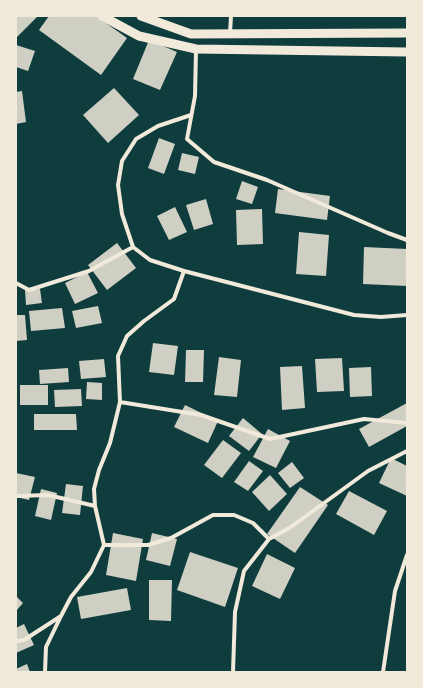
<!DOCTYPE html>
<html>
<head>
<meta charset="utf-8">
<style>
	body { margin:0 }
	#map { position:relative; width:423px; height:688px; overflow:hidden; background:#0f3d3e; font-family:"Fira Sans",sans-serif }
	canvas { display:block }
	.frame { position:absolute; inset:0; border:17px solid #f1e9da; pointer-events:none }
</style>
</head>
<body>
<div id="map">
<canvas width="423" height="688"></canvas>
<div class="frame"></div>
</div>
<script>
const g = document.querySelector('canvas').getContext('2d');
g.lineJoin = 'round';
function fillPath(path, color) { g.fillStyle = color; g.fill(path, 'evenodd'); }
const shape = rows => new Path2D(rows.map(r => 'M' + r).join(''));
function stroke(path, color, width, dash) { g.strokeStyle = color; g.lineWidth = width; g.lineCap = dash ? 'butt' : 'round'; g.setLineDash(dash || []); g.stroke(path); }
fillPath(shape([
	[16,16,38,16,16,38],
	[49,16,96,16,127,38,101,75,39,30],
	[149,40,177,52,160,90,133,79],
	[16,45,35,51,28,71,16,67],
	[114,88,139,115,108,143,83,115],
	[22,91,26,122,16,124,16,92],
	[159,138,175,144,164,174,148,168],
	[182,153,199,157,195,174,178,170],
	[242,181,258,187,252,204,236,199],
	[278,189,330,196,327,220,275,213],
	[206,199,213,224,194,230,186,205],
	[175,207,187,232,169,240,157,216],
	[262,209,263,244,237,245,236,210],
	[299,232,329,235,326,276,296,274],
	[117,243,136,268,107,290,88,265],
	[364,247,407,249,407,286,363,284],
	[87,272,98,293,75,304,65,283],
	[40,289,42,303,26,305,25,290],
	[98,306,102,323,76,328,72,311],
	[62,308,65,328,31,331,29,311],
	[16,315,25,315,27,340,16,341],
	[153,343,178,346,174,375,149,372],
	[186,350,204,350,203,382,185,382],
	[219,357,241,360,237,397,214,395],
	[342,358,344,391,317,392,315,359],
	[104,359,106,377,81,379,79,361],
	[302,366,305,408,282,410,280,367],
	[371,367,372,396,350,397,349,368],
	[68,368,69,382,40,384,39,370],
	[87,382,102,383,102,400,86,399],
	[20,385,48,385,48,405,20,405],
	[81,389,82,406,55,407,54,390],
	[407,403,407,426,369,447,359,429],
	[185,405,218,421,208,443,174,427],
	[34,414,76,414,77,430,34,430],
	[243,418,262,434,249,451,229,436],
	[268,429,290,441,276,468,253,457],
	[223,440,241,453,222,478,204,465],
	[391,458,407,466,407,496,379,483],
	[249,461,263,471,248,491,234,482],
	[292,462,304,478,290,488,278,473],
	[16,473,35,477,29,500,16,497],
	[270,475,287,494,269,511,252,492],
	[66,484,83,486,80,515,62,513],
	[300,487,328,505,295,553,267,534],
	[41,489,57,493,51,520,35,516],
	[349,491,387,511,374,535,336,514],
	[113,533,143,539,136,581,106,575],
	[152,533,177,539,170,566,146,560],
	[190,552,238,568,225,607,177,590],
	[267,554,295,568,280,599,252,586],
	[149,580,172,580,171,621,149,620],
	[127,588,131,610,81,619,77,597],
	[16,596,23,603,16,611],
	[24,624,34,645,16,653,16,628],
	[27,664,30,672,16,672,16,669]
]), '#cfcfc3');
stroke(shape([
	[230,33,231,16],
	[196,50,195,96,187,139,214,162,267,180,388,233,407,240],
	[191,115,158,126,136,139,122,161,118,185,122,214,133,247,150,260,184,271,354,315,381,317,407,315],
	[184,271,174,299,144,321,127,336,118,356,120,402,110,443,99,470,94,489,95,506,104,545,148,545,171,538,213,515,234,515,253,523,269,539],
	[16,283,29,290,89,271,133,247],
	[120,402,201,415,270,439,364,419,407,423],
	[16,496,48,495,95,506],
	[16,641,24,640,61,616],
	[45,672,46,647,61,616,71,597,91,572,104,545],
	[233,672,235,612,244,571,269,539,291,527,368,471,407,451],
	[383,672,395,591,407,555]
]), '#f1e9da', 4);
stroke(shape([
	[102,16,139,36,196,49,407,52],
	[141,16,191,34,407,33]
]), '#f1e9da', 9);
</script>
</body>
</html>
